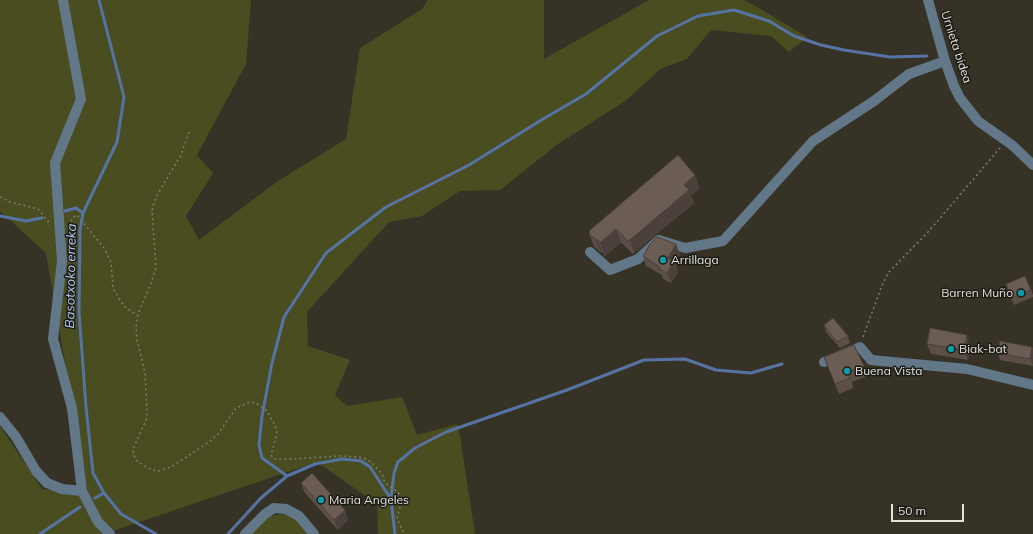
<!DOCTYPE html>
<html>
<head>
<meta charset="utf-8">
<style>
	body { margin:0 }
	#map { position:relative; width:1033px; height:534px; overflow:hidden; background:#363326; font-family:Mulish,sans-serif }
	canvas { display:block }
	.scale { position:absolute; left:891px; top:504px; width:73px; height:18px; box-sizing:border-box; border:2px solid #e3e2d9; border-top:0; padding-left:5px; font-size:12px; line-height:14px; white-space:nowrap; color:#e3e2d9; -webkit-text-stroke:3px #1c1b15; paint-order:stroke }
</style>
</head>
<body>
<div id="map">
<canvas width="1033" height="534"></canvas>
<div class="scale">50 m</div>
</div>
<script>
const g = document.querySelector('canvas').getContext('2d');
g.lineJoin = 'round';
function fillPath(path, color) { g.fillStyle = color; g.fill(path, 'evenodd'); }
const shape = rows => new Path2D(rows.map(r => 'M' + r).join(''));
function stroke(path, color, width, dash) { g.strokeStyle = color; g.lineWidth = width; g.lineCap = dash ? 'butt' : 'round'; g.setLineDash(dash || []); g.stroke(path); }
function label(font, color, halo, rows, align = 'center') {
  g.font = font + ' Mulish,sans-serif'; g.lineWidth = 3; g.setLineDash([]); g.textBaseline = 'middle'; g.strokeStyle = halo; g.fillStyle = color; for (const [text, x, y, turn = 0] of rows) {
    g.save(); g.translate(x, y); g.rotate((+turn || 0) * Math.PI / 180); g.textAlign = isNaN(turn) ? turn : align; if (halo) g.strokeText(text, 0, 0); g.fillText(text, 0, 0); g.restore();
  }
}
fillPath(shape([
	[0,0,251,0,246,64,197,155,213,173,186,216,199,240,278,181,346,139,360,48,422,9,428,0,544,0,544,59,649,0,744,0,759,8,807,37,789,52,771,36,711,30,687,59,662,68,625,101,558,144,500,190,460,191,422,216,389,222,307,312,308,346,350,360,335,395,347,406,402,397,417,435,458,424,475,534,378,534,377,504,317,462,104,534,0,534,0,426,42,489,88,494,46,253,0,211],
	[283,514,292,516,298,521,309,534,250,534,262,522,271,516]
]), '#494d20');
stroke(shape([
	[99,0,124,97,117,142,83,213,80,230,79,312,86,407,93,473,104,493,121,514,156,534],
	[65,211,76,208,83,213],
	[0,216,26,221,42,218],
	[287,476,262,458,259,445,262,416,272,363,284,317,326,253,386,207,469,165,543,119,586,94,657,36,698,16,734,10,769,21,794,36,821,45,844,50,890,57,927,56],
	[95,498,104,493],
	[391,499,394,473,398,462,415,448,446,432,567,390,644,360,685,359,716,370,751,373,782,364],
	[40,534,80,507],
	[228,534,261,498,287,476,315,464,342,459,361,461,370,467,391,499,395,534]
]), '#5574a4', 3);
stroke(shape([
	[189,132,181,155,159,192,154,202,152,211,156,267,151,283,138,314,136,327,137,340,145,373,147,411,146,420,134,447,133,453,135,458,138,462,152,470,158,471,171,467,209,442,218,434,236,408,250,402,256,403,266,410,275,425,277,431,276,437,271,455,274,459,292,459,340,456,358,457,366,459,371,462,382,474,385,483,398,492,400,496,401,504,397,518,404,534],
	[0,197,10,202,38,209,48,221,49,226],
	[71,246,71,222,72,218,77,215,104,248,111,262,113,288,120,300,126,308,137,315],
	[863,337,881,288,888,273,929,231,1000,148]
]), '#7f7d72', 1.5, [2, 3]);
stroke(shape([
	[63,0,81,99,55,163,62,261,53,339,72,408,82,491,98,522,110,534],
	[928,0,945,61,954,86,960,98,978,121,1012,145,1033,165],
	[590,252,610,270,638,259,659,240,685,248,723,241,813,141,874,101,909,74,945,61],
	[824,362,860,347,871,360,967,369,1033,385],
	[0,417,16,437,36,471,47,483,62,489,82,491],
	[245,534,265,514,274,508,286,509,299,516,314,534]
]), '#627889', 10);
fillPath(shape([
	[700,188,691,196,694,203,634,253,633,254,621,242,605,256,602,252,601,253,594,246,589,233,590,232,589,231],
	[680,254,675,262,678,272,671,283,663,279,662,275,646,266,643,256],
	[1006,284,1031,290,1033,295,1033,297,1014,305],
	[824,325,848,336,850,343,840,348,826,332],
	[927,344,970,345,968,360,931,354],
	[1032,347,1033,349,1033,366,1000,360,998,353],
	[824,357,864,366,867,376,852,382,853,388,839,394],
	[301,483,345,510,348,520,338,530,305,493]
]), '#5c4f48');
fillPath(shape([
	[695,175,700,188,691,196,694,203,634,253,630,240,684,185],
	[616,229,621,242,605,256,600,243],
	[597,239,602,252,601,253,596,240],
	[676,244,680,254,675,262,678,272,671,283,667,273,668,258],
	[967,335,970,345,968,360,964,350],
	[1032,347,1033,349,1033,366,1030,359],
	[345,510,348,520,338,530,334,520]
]), '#4b403b');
const building = shape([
	[678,155,695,175,684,185,689,190,630,240,628,241,616,229,600,243,597,239,596,240,589,233,590,232,589,231,678,155],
	[657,237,676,244,668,258,674,262,667,273,659,269,660,267,643,256,650,244,657,237],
	[1025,276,1031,290,1012,298,1006,284,1025,276],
	[833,318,848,336,837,342,824,325,833,318],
	[930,328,967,335,964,350,927,344,930,328],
	[1000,341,1032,347,1030,359,998,353,1000,341],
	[854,345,864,366,848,372,850,378,835,384,824,357,854,345],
	[312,473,345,510,334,520,301,483,312,473]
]);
fillPath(building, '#6b5c54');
stroke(building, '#4b403b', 1);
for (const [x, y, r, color] of [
	[663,260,4,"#0f9aa8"],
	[1021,293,4,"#0f9aa8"],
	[951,349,4,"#0f9aa8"],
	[847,371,4,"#0f9aa8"],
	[321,500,4,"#0f9aa8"]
]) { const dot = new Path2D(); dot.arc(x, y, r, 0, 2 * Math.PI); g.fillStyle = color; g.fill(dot); stroke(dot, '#1c1b15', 1.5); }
label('12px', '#e3e2d9', '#1c1b15', [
	["Urnieta bidea",956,47,72]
]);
label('12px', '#e3e2d9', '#1c1b15', [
	["Arrillaga",671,260],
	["Barren Muño",1013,293,"right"],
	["Biak-bat",959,349],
	["Buena Vista",855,371],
	["Maria Angeles",329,500]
], 'left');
label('italic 13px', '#b1cdf8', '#1c1b15', [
	["Basotxoko erreka",71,276,-89]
]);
</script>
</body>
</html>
